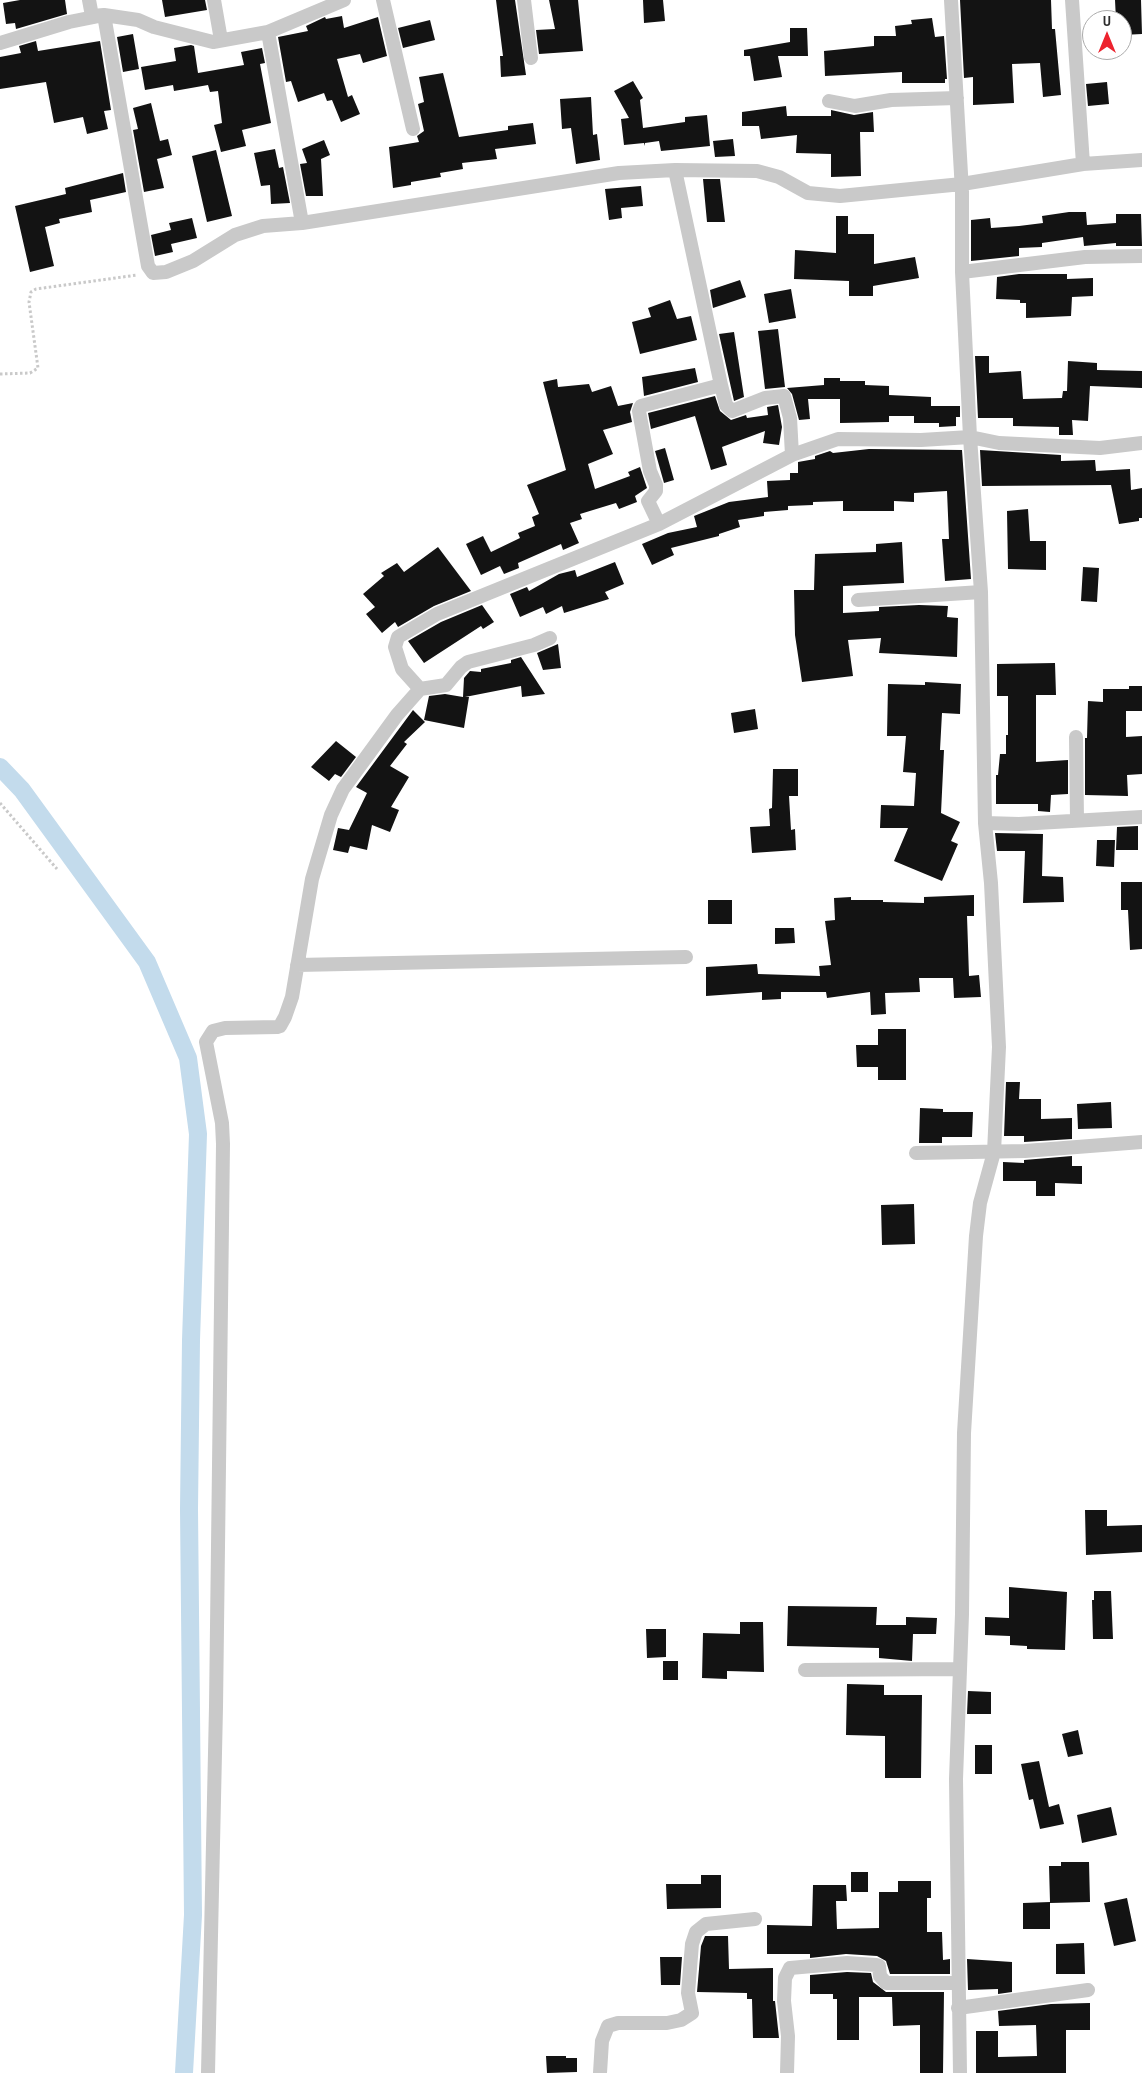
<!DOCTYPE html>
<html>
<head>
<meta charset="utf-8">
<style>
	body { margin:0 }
	#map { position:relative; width:1142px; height:2073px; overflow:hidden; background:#fff; font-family:"Archivo Narrow",sans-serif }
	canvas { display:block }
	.north { position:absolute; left:1082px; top:10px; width:50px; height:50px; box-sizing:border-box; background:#fff; border:1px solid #ababab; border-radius:50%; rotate:0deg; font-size:14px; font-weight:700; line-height:20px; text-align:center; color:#2c2c2c }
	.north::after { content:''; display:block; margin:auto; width:18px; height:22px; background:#ed232e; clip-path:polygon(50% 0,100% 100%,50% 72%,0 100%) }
</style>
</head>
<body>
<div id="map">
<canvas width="1142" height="2073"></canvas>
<div class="north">U</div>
</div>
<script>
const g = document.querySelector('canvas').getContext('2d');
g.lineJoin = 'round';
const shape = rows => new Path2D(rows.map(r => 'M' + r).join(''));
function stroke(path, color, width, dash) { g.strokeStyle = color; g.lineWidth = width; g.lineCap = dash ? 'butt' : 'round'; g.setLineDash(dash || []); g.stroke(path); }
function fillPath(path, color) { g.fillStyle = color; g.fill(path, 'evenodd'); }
stroke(shape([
	[0,767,22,790,147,962,188,1058,198,1134,191,1340,189,1509,193,1915,184,2073]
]), '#c3dbec', 18);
fillPath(shape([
	[20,0,65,0,67,14,16,29,15,23,6,24,3,3],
	[162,0,205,0,207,10,165,17],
	[496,0,515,0,526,75,501,77,500,56,503,56],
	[549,0,578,0,583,51,539,54,536,30,555,29],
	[643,0,663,0,665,21,644,23],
	[960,0,1051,0,1052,29,1055,29,1061,95,1043,97,1040,63,1012,64,1014,103,973,105,973,77,964,78],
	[1115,0,1141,0,1142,34,1122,35,1122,20,1116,20],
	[342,16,344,28,378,17,387,56,363,63,360,54,337,59,348,97,352,95,360,114,341,122,332,100,327,101,324,93,298,102,291,81,286,82,278,37,308,31,306,26,325,17,326,19],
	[932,18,935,37,944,36,947,79,945,79,945,83,902,83,902,72,825,76,824,51,874,46,874,36,896,36,895,26,912,24,911,20],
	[430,20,435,40,403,48,398,28],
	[790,28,807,28,808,56,778,56,782,77,754,81,750,56,744,56,744,50,790,42],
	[133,34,139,69,123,72,117,37],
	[36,41,38,51,100,41,111,110,104,111,108,129,87,134,83,117,54,123,46,82,0,89,0,57,21,53,19,46],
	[191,45,194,46,198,73,244,65,241,52,262,48,265,63,260,64,271,123,242,130,246,146,221,152,214,125,222,123,218,91,210,92,208,85,174,91,173,85,145,90,141,67,176,61,174,48],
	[443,73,459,137,508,130,508,126,533,123,536,144,495,149,497,159,462,163,463,169,440,173,441,177,411,182,411,185,393,188,389,147,419,142,417,136,424,131,418,104,424,102,419,77],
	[633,81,643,98,640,100,643,128,685,122,685,117,707,115,710,146,661,151,659,141,645,143,645,146,644,143,624,145,621,119,629,118,614,91],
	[1107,82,1109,104,1088,106,1086,84],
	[591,97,593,135,597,134,600,160,576,164,571,128,562,129,560,99],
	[151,103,160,141,168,139,172,155,157,159,164,188,144,192,133,130,138,129,133,108],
	[786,106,787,116,831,116,831,110,854,115,873,112,874,132,860,132,861,176,831,177,831,154,796,153,797,135,761,139,759,126,742,126,742,112],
	[733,139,735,156,715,157,713,141],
	[324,140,330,155,321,159,323,196,306,196,300,164,307,163,302,149],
	[275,149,279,168,283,167,290,203,271,204,270,185,261,186,254,153],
	[216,150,232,216,207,222,192,156],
	[123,173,126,192,90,200,92,212,59,219,60,223,45,227,54,266,30,272,15,206,66,194,65,188],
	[703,179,720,179,725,222,707,222],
	[641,186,643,206,621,208,622,218,609,220,605,189],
	[1069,212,1086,212,1087,225,1116,223,1116,214,1141,214,1142,246,1116,246,1116,243,1084,246,1083,237,1042,243,1042,247,1019,248,1019,256,971,261,971,220,990,218,991,228,1019,226,1043,223,1042,216],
	[836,216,848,216,848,234,874,234,874,264,915,257,919,278,873,286,873,296,849,296,849,281,794,279,795,250,836,253],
	[192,218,197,238,171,244,173,252,155,256,151,235,171,230,169,223],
	[1019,274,1067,274,1067,279,1093,278,1093,296,1072,297,1071,316,1026,318,1026,303,1020,303,1020,300,996,299,997,277],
	[740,280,746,297,713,308,710,290],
	[791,289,796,318,769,323,764,294],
	[670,300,677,319,691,316,697,340,640,354,632,322,651,317,648,308],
	[778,329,785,387,765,389,758,331],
	[734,332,744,397,734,401,719,334],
	[975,356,989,356,989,373,1021,371,1023,399,1062,398,1063,391,1067,391,1068,361,1097,363,1097,370,1142,371,1142,388,1090,386,1088,421,1072,420,1073,435,1059,435,1059,427,1013,426,1013,418,978,418],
	[695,368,698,382,644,396,642,377],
	[824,378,840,378,840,381,865,381,865,385,889,386,889,395,931,397,931,406,960,406,960,417,956,417,956,426,939,427,939,423,914,423,914,416,889,416,889,422,840,423,840,399,808,399,810,419,799,420,792,394,787,388,824,385],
	[557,379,558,387,589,384,592,392,611,386,618,406,633,403,630,412,632,422,603,430,613,454,588,464,595,489,630,476,628,472,640,467,647,488,635,496,637,502,619,509,616,503,580,514,582,519,570,523,579,543,563,550,561,544,518,563,519,568,504,574,500,566,481,575,466,544,483,536,491,552,520,538,518,533,535,526,532,517,539,514,527,485,566,470,543,382],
	[715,396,720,411,731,420,746,415,747,418,768,415,767,407,778,405,782,427,779,445,763,443,765,431,722,447,727,465,711,470,695,416,651,429,648,413],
	[665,448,674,480,664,483,655,451],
	[869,449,962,450,971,579,945,581,942,539,949,539,947,491,914,493,914,502,894,501,894,511,843,511,843,501,813,502,813,505,788,506,788,510,764,512,764,516,738,520,740,527,719,534,719,536,671,548,674,555,652,565,642,544,668,533,697,527,694,516,729,502,768,497,767,481,790,480,790,473,798,473,798,462,815,459,815,456,830,451,833,453],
	[980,450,1061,455,1061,461,1095,460,1096,471,1130,469,1131,490,1142,488,1142,518,1139,518,1139,521,1119,524,1111,485,982,486],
	[1028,509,1030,541,1046,541,1046,570,1008,569,1007,511],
	[902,542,904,583,843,586,843,613,879,611,879,607,919,605,948,606,947,617,958,618,957,657,879,653,881,638,848,640,853,676,802,682,795,635,794,590,814,590,815,554,876,552,876,544],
	[438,547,471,591,434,606,398,627,395,622,382,633,366,614,375,607,363,594,384,576,381,573,397,563,404,572],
	[615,562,624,584,605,592,609,599,564,613,562,606,546,614,543,607,520,617,510,594,527,587,529,591,559,574,575,570,577,577],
	[1083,567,1099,568,1097,602,1081,601],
	[482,605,494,622,483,629,481,626,424,663,408,641,441,622],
	[558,644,561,668,543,670,537,653],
	[521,657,545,694,522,697,521,686,465,697,469,697,464,728,424,720,429,696,445,694,463,697,464,678,470,671,481,672,481,669,511,663,511,660],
	[1055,663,1056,695,1036,695,1036,762,1068,760,1068,794,1051,795,1050,812,1038,811,1038,804,996,804,996,775,998,775,1000,754,1006,754,1006,735,1008,735,1008,696,997,696,997,664],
	[925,682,961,684,960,714,942,713,940,750,944,750,941,813,960,822,951,841,958,844,942,881,894,861,908,828,880,828,881,805,914,806,916,773,903,772,906,736,887,736,888,684,925,685],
	[1129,686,1142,686,1142,711,1126,711,1126,737,1142,736,1142,774,1127,775,1128,796,1085,795,1085,738,1087,738,1088,701,1103,702,1103,689,1129,689],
	[755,709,758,729,734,733,731,713],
	[413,710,425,722,404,742,407,744,390,766,409,777,391,807,399,810,390,832,372,825,367,850,350,846,348,853,333,850,338,828,349,830,367,793,356,787],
	[336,741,356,757,341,777,335,774,329,781,311,767],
	[773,769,798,769,798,796,789,796,791,830,795,829,796,850,752,853,750,827,770,826,769,809,772,808],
	[1138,826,1138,850,1116,850,1117,827],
	[995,833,1043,834,1042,876,1063,877,1064,902,1023,903,1025,851,997,851],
	[1097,840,1115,840,1114,867,1096,866],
	[1121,882,1142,882,1142,949,1130,950,1128,910,1121,910],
	[974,895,974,916,967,916,969,976,979,975,981,997,954,998,953,978,919,978,920,992,885,993,886,1014,871,1015,870,992,827,998,826,992,781,992,781,999,762,1000,762,992,706,996,706,967,757,964,758,974,820,976,819,966,831,965,825,921,835,920,834,898,851,897,851,900,883,900,883,902,924,903,924,897],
	[708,900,732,900,732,924,708,924],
	[775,928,794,928,795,943,775,944],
	[878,1029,906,1029,906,1080,878,1080,878,1067,857,1067,856,1045,878,1045],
	[1006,1082,1020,1082,1019,1099,1041,1099,1041,1119,1072,1118,1072,1139,1024,1142,1024,1136,1004,1136],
	[1111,1102,1112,1128,1078,1129,1077,1104],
	[920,1108,943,1109,943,1112,973,1112,972,1137,942,1137,942,1143,919,1143],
	[1072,1156,1072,1166,1082,1166,1082,1184,1055,1183,1055,1196,1036,1196,1036,1181,1003,1181,1003,1162,1024,1163,1024,1160],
	[914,1204,915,1244,882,1245,881,1205],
	[1085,1510,1107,1510,1107,1526,1142,1525,1142,1552,1086,1555],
	[1009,1587,1067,1592,1065,1650,1027,1649,1027,1646,1010,1645,1010,1636,985,1635,985,1617,1009,1618],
	[1094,1591,1111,1591,1113,1639,1093,1639,1092,1600,1094,1600],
	[788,1606,877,1607,876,1625,906,1625,906,1617,937,1618,936,1634,913,1634,912,1661,879,1658,879,1648,787,1646],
	[740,1622,763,1622,764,1672,727,1671,727,1679,702,1678,703,1633,740,1634],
	[646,1629,666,1629,666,1657,647,1658],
	[663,1661,678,1661,678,1680,663,1680],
	[847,1684,884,1685,884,1695,922,1695,921,1778,885,1778,885,1736,846,1735],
	[968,1691,991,1692,991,1714,967,1714],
	[1078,1730,1083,1754,1068,1757,1062,1734],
	[975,1745,992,1745,992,1774,975,1774],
	[1039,1761,1049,1807,1059,1804,1064,1824,1040,1829,1033,1799,1029,1800,1021,1764],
	[1111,1807,1117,1835,1082,1843,1077,1815],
	[1061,1862,1089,1862,1090,1902,1050,1903,1050,1929,1023,1929,1023,1903,1050,1902,1049,1866,1061,1866],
	[851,1872,868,1872,868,1892,851,1892],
	[701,1875,721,1875,721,1908,667,1909,666,1884,701,1884],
	[898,1881,931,1881,931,1898,927,1898,927,1932,942,1932,943,1960,950,1959,950,1974,890,1974,886,1961,877,1956,846,1954,810,1958,810,1954,767,1954,767,1925,812,1926,813,1885,846,1885,847,1901,836,1901,837,1929,879,1928,879,1892,898,1892],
	[1127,1898,1136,1941,1114,1946,1104,1903],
	[705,1936,728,1936,729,1969,773,1968,773,2001,775,2001,779,2038,753,2038,752,1999,747,1999,747,1993,697,1992,701,1946],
	[1084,1943,1085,1974,1056,1974,1056,1944],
	[660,1957,682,1957,680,1985,661,1985],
	[967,1959,1012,1962,1012,1992,998,1994,998,1989,968,1990],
	[847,1972,871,1973,873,1982,886,1992,944,1992,943,2073,920,2073,920,2025,893,2026,892,1997,859,1997,859,2040,837,2040,837,1999,833,1999,833,1994,810,1994,810,1975],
	[1090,2003,1090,2030,1066,2030,1066,2073,976,2073,976,2031,998,2031,998,2057,1037,2056,1036,2025,999,2026,998,2011,1051,2004],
	[546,2056,566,2056,566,2058,577,2058,577,2072,547,2073]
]), '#131313');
stroke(shape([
	[0,374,30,373,38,368,29,302,31,292,36,289,137,275],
	[0,803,57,869]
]), '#c9c9c9', 3, [2.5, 2.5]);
stroke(shape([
	[89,0,92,16,104,15,148,266,153,273,166,272,193,261,235,235,263,226,302,223,619,173,675,170,757,171,779,177,808,193,840,196,962,184,1083,164,1142,160],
	[214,0,221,40],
	[383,0,413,129],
	[524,0,531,58],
	[951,0,962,191,962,272,970,437,981,592,985,823,991,883,999,1047,994,1152,980,1203,976,1236,964,1433,962,1614,956,1779,960,2073],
	[1072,0,1083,164],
	[268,32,302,223],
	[0,43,69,22,104,15,138,20,154,27,213,42,268,32,344,0],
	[829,101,855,106,891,100,957,98],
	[675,170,721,385],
	[962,272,1085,257,1142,256],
	[659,524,648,501,656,491,656,485,650,471,639,411,641,406,721,385,726,405,732,411,765,398,784,396,790,418,792,455],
	[858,600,981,592],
	[420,689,446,685,461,667,468,662,534,645,550,638],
	[1076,737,1077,820],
	[985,823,1019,824,1142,817],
	[297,965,686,957],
	[916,1153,1025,1151,1142,1142],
	[805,1670,960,1669],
	[958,2008,1088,1990],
	[208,2073,216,1707,223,1144,222,1123,206,1042,213,1031,225,1028,277,1027,280,1026,285,1017,292,997,312,879,331,815,343,789,397,715,420,689,402,669,395,647,398,637,437,614,659,524,792,455,838,439,921,440,970,437,999,443,1100,448,1142,443],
	[600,2073,602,2041,608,2026,618,2023,667,2023,681,2020,692,2013,688,1993,692,1944,696,1932,706,1924,755,1919],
	[787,2073,788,2036,784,2001,785,1978,790,1968,847,1963,876,1965,879,1966,880,1976,886,1983,957,1983]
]), '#c9c9c9', 14);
</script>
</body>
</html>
